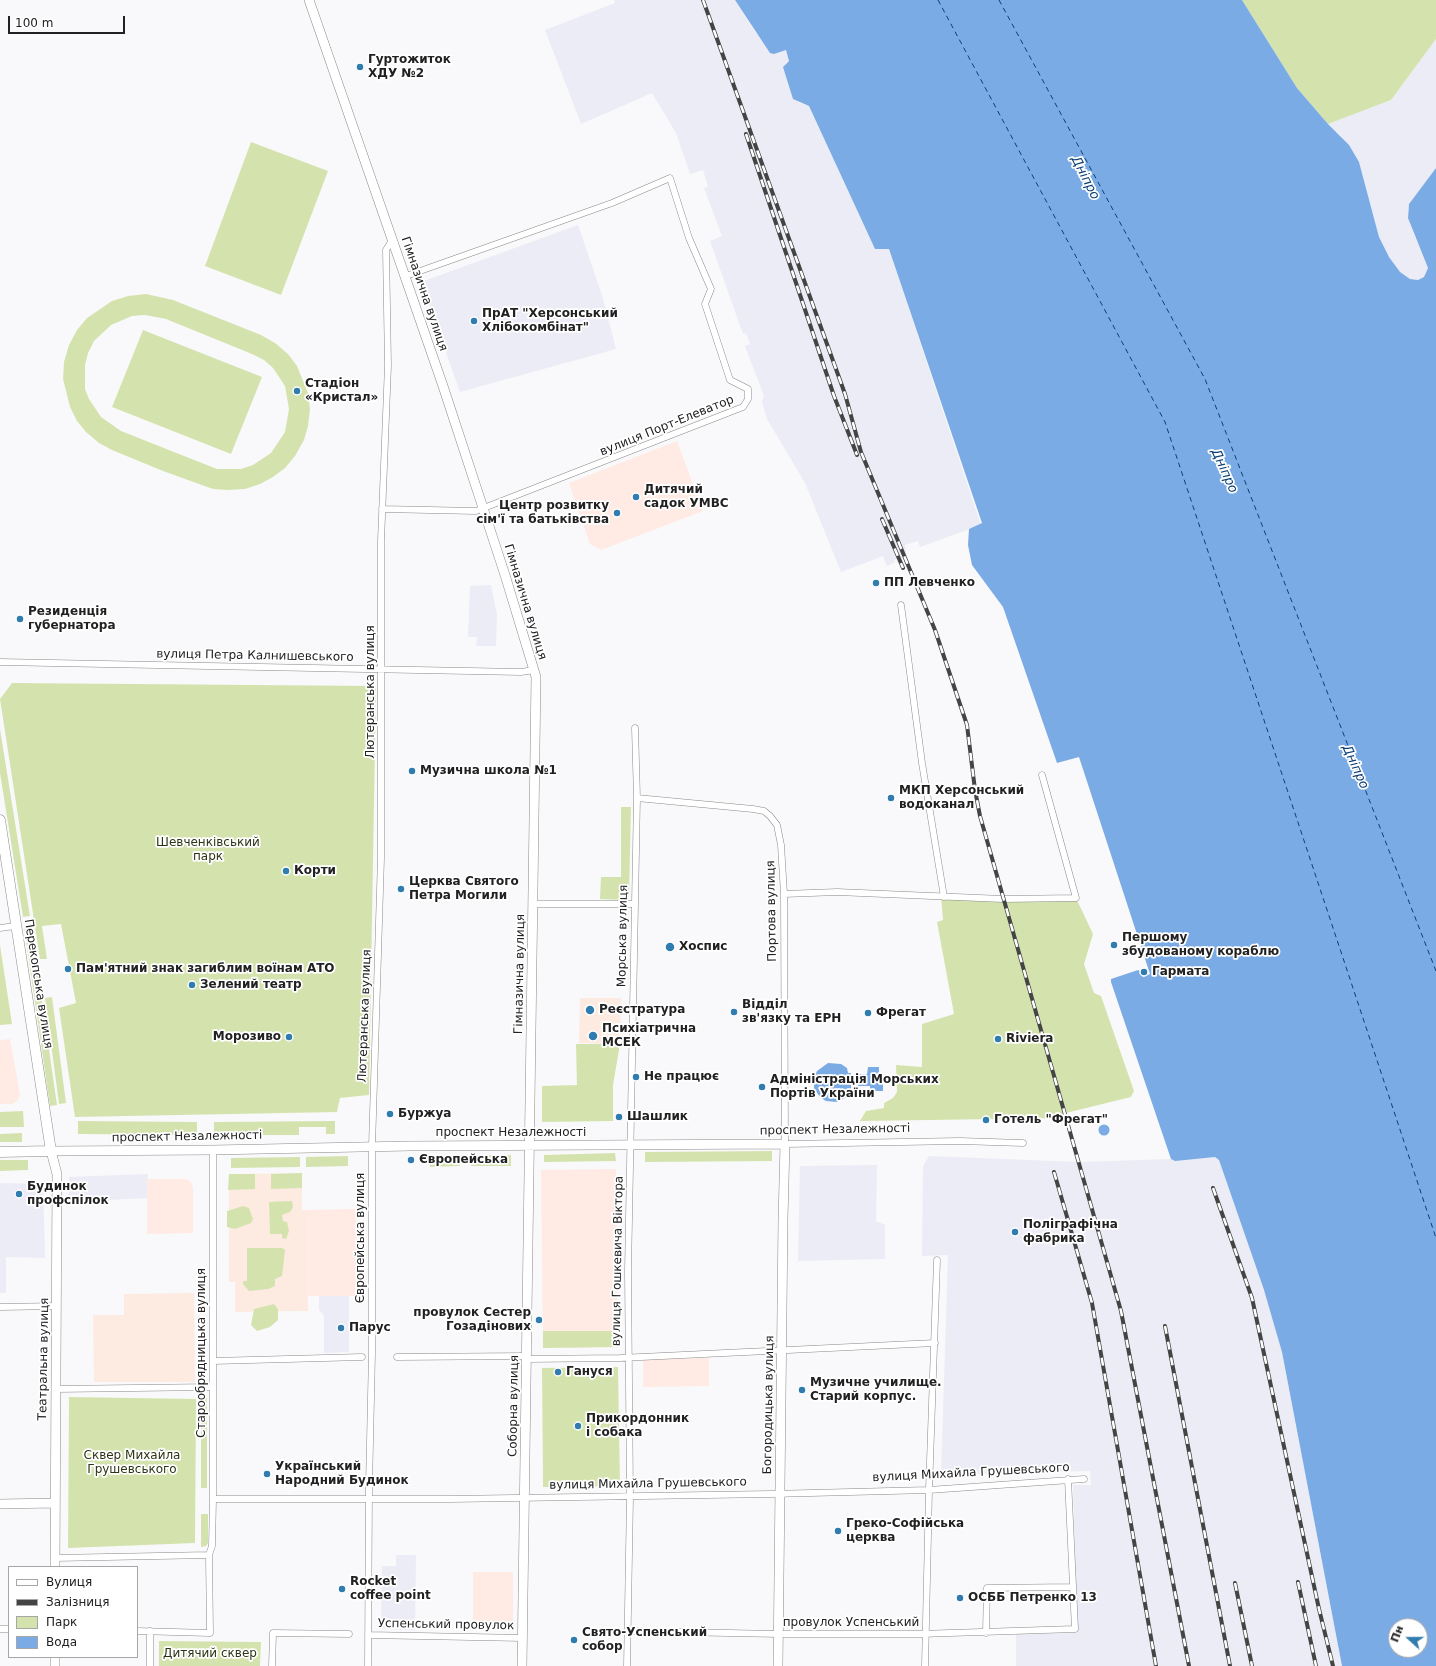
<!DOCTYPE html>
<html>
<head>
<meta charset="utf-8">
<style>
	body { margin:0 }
	#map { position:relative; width:1436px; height:1666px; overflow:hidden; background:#f9f9fb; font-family:"DejaVu Sans",sans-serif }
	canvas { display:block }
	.legend { position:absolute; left:8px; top:1566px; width:130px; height:92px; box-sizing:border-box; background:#fff; border:1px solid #a6a6a7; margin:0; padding:5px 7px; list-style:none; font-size:12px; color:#212122 }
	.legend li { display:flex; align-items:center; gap:8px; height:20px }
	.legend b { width:20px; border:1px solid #a6a6a7 }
	.north { position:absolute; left:1388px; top:1618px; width:40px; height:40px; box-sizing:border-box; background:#fff; border:1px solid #a6a6a7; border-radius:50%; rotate:291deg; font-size:11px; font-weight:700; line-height:16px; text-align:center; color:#212122 }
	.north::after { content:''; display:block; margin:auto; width:14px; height:18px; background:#307caf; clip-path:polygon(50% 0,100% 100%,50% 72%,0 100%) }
	.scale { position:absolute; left:8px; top:16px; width:117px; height:18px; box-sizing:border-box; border:2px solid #212122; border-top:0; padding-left:5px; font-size:12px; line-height:14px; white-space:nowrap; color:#212122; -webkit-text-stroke:3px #fff; paint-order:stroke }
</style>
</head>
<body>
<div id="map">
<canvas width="1436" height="1666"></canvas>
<ul class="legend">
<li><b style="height:5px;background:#fff"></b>Вулиця</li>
<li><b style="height:5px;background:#444445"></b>Залізниця</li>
<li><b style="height:11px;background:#d4e3ae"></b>Парк</li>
<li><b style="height:11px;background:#7aabe5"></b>Вода</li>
</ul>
<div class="north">Пн</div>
<div class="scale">100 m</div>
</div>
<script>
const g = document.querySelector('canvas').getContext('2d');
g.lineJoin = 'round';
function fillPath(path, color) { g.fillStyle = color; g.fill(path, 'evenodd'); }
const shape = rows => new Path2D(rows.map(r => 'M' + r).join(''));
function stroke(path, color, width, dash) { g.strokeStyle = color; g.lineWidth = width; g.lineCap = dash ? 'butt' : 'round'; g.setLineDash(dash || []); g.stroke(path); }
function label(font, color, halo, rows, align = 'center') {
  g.font = font + ' "DejaVu Sans",sans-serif'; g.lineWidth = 3.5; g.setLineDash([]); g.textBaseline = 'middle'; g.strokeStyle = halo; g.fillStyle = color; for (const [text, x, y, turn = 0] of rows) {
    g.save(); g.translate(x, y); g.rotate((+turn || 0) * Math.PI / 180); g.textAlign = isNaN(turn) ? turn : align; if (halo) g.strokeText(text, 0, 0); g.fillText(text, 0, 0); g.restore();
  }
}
fillPath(shape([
	[614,0,735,0,754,30,774,54,786,50,789,61,785,64,799,103,809,106,875,249,889,249,981,525,920,547,918,541,905,545,907,555,894,560,895,562,887,566,883,556,841,572,805,483,767,419,762,402,764,396,745,346,750,344,746,333,743,334,710,241,722,236,704,188,708,186,703,170,690,174,676,133,652,93,581,124,545,30,615,3],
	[1436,39,1436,168,1409,204,1408,211,1411,227,1428,268,1424,277,1418,280,1410,279,1400,273,1389,257,1379,237,1359,162,1340,135,1328,124,1391,100],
	[578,225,602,295,616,349,460,392,421,282],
	[491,585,497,615,496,646,476,646,477,637,468,637,470,586],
	[929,1156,1079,1162,1171,1159,1173,1160,1215,1157,1219,1160,1273,1317,1282,1352,1342,1666,1016,1666,1016,1634,1077,1633,1073,1485,1091,1485,1090,1471,941,1475,948,1255,922,1256,923,1166],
	[877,1165,876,1221,885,1225,885,1259,798,1261,800,1166],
	[148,1174,147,1198,69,1202,69,1177],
	[0,1183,43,1184,45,1258,6,1257,6,1293,0,1293],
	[319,1296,349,1296,349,1352,324,1353,324,1316,319,1310],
	[396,1555,416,1555,415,1630,381,1629,382,1566,396,1566]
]), '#ebecf5');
fillPath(shape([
	[677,441,703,511,601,550,590,544,569,483],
	[10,1039,20,1095,17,1101,12,1104,0,1104,0,1040],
	[616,1169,618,1347,543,1348,541,1170],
	[147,1179,185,1179,191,1182,193,1188,193,1233,147,1234],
	[356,1209,357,1296,308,1296,307,1210],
	[709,1358,709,1386,643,1387,643,1359],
	[473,1572,513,1572,513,1630,473,1630]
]), '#ffeae4');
fillPath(shape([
	[580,998,621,998,620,1044,579,1043],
	[302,1173,302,1210,307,1210,308,1311,235,1312,235,1282,229,1282,229,1174],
	[194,1293,195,1382,94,1382,93,1315,124,1315,124,1294]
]), '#fdebe1');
fillPath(shape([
	[1242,0,1436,0,1436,39,1391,100,1328,124,1297,88],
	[251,142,328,171,281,295,205,266],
	[146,294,173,300,261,335,275,343,288,354,297,366,308,393,310,409,308,426,304,440,295,456,285,468,273,477,260,484,245,489,228,490,213,489,163,471,112,450,99,443,86,432,77,421,70,407,63,379,64,362,69,345,77,330,87,318,112,301,128,296],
	[145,315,166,319,252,354,264,360,273,368,285,386,289,409,285,432,271,453,253,465,241,469,217,469,121,431,101,417,89,399,85,389,85,365,88,353,94,341,111,325,132,316],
	[143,330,262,377,231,454,112,407],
	[12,683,376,686,369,1095,340,1098,337,1112,75,1117,59,1008,76,1003,61,924,42,926,47,959,40,959,0,699],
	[0,729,30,916,23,917,0,773],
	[621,807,631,807,629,896,625,900,600,899,601,877,621,877],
	[941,897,1076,898,1093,934,1084,964,1094,993,1101,996,1134,1091,1131,1097,1066,1113,1067,1118,860,1121,866,1111,884,1108,884,1103,893,1098,897,1092,896,1065,922,1067,922,1024,954,1014,937,922,943,920],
	[31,925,57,1105,50,1106,24,926],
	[0,945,12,1024,0,1025],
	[52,997,66,1103,59,1104,45,998],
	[576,1044,620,1044,613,1085,613,1121,542,1122,542,1086,577,1085],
	[23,1111,24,1127,0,1127,0,1112],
	[78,1121,197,1122,197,1135,78,1134],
	[335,1121,335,1134,326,1134,326,1127,299,1127,299,1135,214,1135,214,1122],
	[22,1133,22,1142,0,1142,0,1134],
	[772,1151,772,1161,645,1162,645,1152],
	[615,1153,616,1161,544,1162,544,1155],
	[459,1155,460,1166,430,1167,430,1156],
	[471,1155,511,1155,511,1166,471,1166],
	[348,1156,348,1166,306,1167,306,1157],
	[300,1157,300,1167,231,1168,231,1158],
	[0,1160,28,1160,28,1170,0,1171],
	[302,1173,302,1188,271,1189,271,1174],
	[229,1174,255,1174,255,1189,228,1190],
	[292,1201,293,1207,290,1212,282,1215,283,1221,287,1222,289,1231,286,1239,282,1238,282,1234,270,1234,269,1202],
	[243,1206,249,1208,253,1219,251,1223,235,1229,227,1227,227,1211],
	[247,1248,282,1248,285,1250,282,1276,275,1279,275,1286,268,1289,249,1291,243,1284,243,1281,247,1281],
	[274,1304,278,1309,278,1320,270,1327,257,1331,251,1325,254,1309],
	[543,1331,618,1331,618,1347,543,1348],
	[618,1367,620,1486,543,1487,542,1368],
	[69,1397,196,1399,195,1543,68,1548],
	[201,1397,207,1397,207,1488,201,1488],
	[201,1514,208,1514,208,1543,206,1546,201,1547],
	[159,1641,261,1642,260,1666,159,1666]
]), '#d4e3ae');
fillPath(shape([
	[735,0,1242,0,1297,88,1328,124,1349,145,1359,162,1379,237,1389,257,1400,272,1410,279,1418,280,1424,277,1428,268,1408,218,1409,204,1436,168,1436,1666,1342,1666,1282,1352,1264,1290,1219,1160,1215,1157,1175,1161,1171,1159,1111,982,1111,979,1138,970,1140,971,1143,977,1150,974,1079,757,1057,763,1003,607,972,565,968,545,969,529,982,523,889,249,875,249,809,106,793,99,783,67,789,61,786,50,774,54,770,53],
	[1396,1626,1420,1626,1420,1650,1396,1650],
	[828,1063,841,1064,847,1068,848,1073,851,1073,851,1092,847,1092,847,1097,837,1102,826,1101,821,1098,814,1089,814,1077,817,1071],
	[868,1067,879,1067,879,1075,883,1075,883,1091,870,1091,870,1086,858,1086,858,1074,867,1074],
	'1098.5 1130a5.5 5.5 0 1 1 11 0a5.5 5.5 0 1 1-11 0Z'
]), '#7aabe5');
stroke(shape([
	[938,0,1165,422,1436,1238],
	[999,0,1205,379,1436,971]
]), '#0c4074', 1, [5, 4]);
const street = shape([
	[382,509,476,511,743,407,748,399,748,389,730,380,705,304,711,289,689,238,670,178,612,203,406,276],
	[901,605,922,763,944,897],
	[0,662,521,672,534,670],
	[637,798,753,809,764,811,770,816,777,825,781,845,784,894,785,1144,960,1141,1023,1143],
	[784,894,837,892,1003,899,1076,898,1042,775],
	[533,904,634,904],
	[0,928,15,926],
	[0,1307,57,1306],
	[397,1357,527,1356],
	[527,1359,620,1358,935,1343],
	[213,1361,362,1357],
	[56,1389,212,1387],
	[213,1499,450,1499,771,1494,929,1490,1084,1479],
	[55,1558,209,1555],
	[0,1629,9,1629],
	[137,1631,210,1633,209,1555,212,1546,213,1499,213,1150],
	[150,1631,150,1666],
	[627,1631,779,1634,919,1634,1075,1629,1068,1479],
	[986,1633,987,1588,1073,1587],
	[368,1635,523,1638],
	[272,1666,273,1633,349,1634],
	[368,1666,369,1486,372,1353,372,1146,381,858,381,541,388,365,386,250,392,240],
	[627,1666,630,1497,628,1271,637,798,635,728],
	[925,1666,929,1490,937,1260]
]);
const secondary = shape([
	[309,0,443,386,505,575,536,677,522,1666],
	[0,1504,55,1503],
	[55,1567,57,1174,51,1151,213,1150,410,1146,785,1144,783,1219,778,1666],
	[55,1666,55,1657]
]);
const primary = shape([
	[0,820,51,1151,0,1152]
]);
stroke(street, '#89898a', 7);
stroke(secondary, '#89898a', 10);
stroke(primary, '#89898a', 11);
stroke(street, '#fff', 6);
stroke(secondary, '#fff', 9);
stroke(primary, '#fff', 10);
const rail = shape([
	[703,0,845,394,861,452,935,630,967,725,975,790,980,816,1121,1311,1189,1666],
	[746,134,834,396,857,455],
	[882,519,903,568],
	[1054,1172,1092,1303,1156,1666],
	[1213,1188,1252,1298,1319,1609,1333,1666],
	[1165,1326,1230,1666],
	[1298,1582,1316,1666],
	[1235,1583,1252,1666]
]);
stroke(rail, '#444445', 4);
stroke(rail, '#fff', 2.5, [8]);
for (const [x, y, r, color] of [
	[360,67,4,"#307caf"],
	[474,321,4,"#307caf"],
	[297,391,4,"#307caf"],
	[636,497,4,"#307caf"],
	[617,513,4,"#307caf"],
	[876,583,4,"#307caf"],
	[20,619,4,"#307caf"],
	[412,771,4,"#307caf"],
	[891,798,4,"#307caf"],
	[286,871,4,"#307caf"],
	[401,889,4,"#307caf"],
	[1114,945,4,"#307caf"],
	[670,947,5,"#307caf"],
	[68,969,4,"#307caf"],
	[1144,972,4,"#307caf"],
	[192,985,4,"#307caf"],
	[590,1010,5,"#307caf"],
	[734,1012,4,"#307caf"],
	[868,1013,4,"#307caf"],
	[593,1036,5,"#307caf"],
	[289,1037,4,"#307caf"],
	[998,1039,4,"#307caf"],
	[636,1077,4,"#307caf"],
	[762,1087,4,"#307caf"],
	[390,1114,4,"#307caf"],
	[619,1117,4,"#307caf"],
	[986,1120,4,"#307caf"],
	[411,1160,4,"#307caf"],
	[19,1194,4,"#307caf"],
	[1015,1232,4,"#307caf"],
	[539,1320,4,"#307caf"],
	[341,1328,4,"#307caf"],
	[558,1372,4,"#307caf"],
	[802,1390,4,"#307caf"],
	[578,1426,4,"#307caf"],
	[267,1474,4,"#307caf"],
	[838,1531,4,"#307caf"],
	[342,1589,4,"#307caf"],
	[960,1598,4,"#307caf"],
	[574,1640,4,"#307caf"]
]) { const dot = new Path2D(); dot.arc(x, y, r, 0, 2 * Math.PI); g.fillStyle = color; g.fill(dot); stroke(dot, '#fff', 1.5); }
label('bold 12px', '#212122', '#fff', [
	["Гуртожиток",368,60],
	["ХДУ №2",368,74],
	["ПрАТ \"Херсонський",482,314],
	["Хлібокомбінат\"",482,328],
	["Стадіон",305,384],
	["«Кристал»",305,398],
	["Дитячий",644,490],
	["садок УМВС",644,504],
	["Центр розвитку",609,506,"right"],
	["сім'ї та батьківства",609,520,"right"],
	["ПП Левченко",884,583],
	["Резиденція",28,612],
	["губернатора",28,626],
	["Музична школа №1",420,771],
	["МКП Херсонський",899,791],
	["водоканал",899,805],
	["Корти",294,871],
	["Церква Святого",409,882],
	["Петра Могили",409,896],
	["Першому",1122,938],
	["збудованому кораблю",1122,952],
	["Хоспис",679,947],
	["Пам'ятний знак загиблим воїнам АТО",76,969],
	["Гармата",1152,972],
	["Зелений театр",200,985],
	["Відділ",742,1005],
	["зв'язку та ЕРН",742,1019],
	["Реєстратура",599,1010],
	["Фрегат",876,1013],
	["Психіатрична",602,1029],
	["МСЕК",602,1043],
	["Морозиво",281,1037,"right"],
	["Riviera",1006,1039],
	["Не працює",644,1077],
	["Адміністрація Морських",770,1080],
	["Портів України",770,1094],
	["Буржуа",398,1114],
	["Шашлик",627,1117],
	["Готель \"Фрегат\"",994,1120],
	["Європейська",419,1160],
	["Будинок",27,1187],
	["профспілок",27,1201],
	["Поліграфічна",1023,1225],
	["фабрика",1023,1239],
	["провулок Сестер",531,1313,"right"],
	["Гозадінових",531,1327,"right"],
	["Парус",349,1328],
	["Гануся",566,1372],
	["Музичне училище.",810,1383],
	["Старий корпус.",810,1397],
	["Прикордонник",586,1419],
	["і собака",586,1433],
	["Український",275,1467],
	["Народний Будинок",275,1481],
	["Греко-Софійська",846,1524],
	["церква",846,1538],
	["Rocket",350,1582],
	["coffee point",350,1596],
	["ОСББ Петренко 13",968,1598],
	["Свято-Успенський",582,1633],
	["собор",582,1647]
], 'left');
label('12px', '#212122', '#fff', [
	["Гімназична вулиця",424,294,71],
	["вулиця Порт-Елеватор",667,426,-22],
	["Гімназична вулиця",525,602,73],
	["вулиця Петра Калнишевського",255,656,1],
	["Лютеранська вулиця",371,692,-90],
	["Портова вулиця",772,911,-91],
	["Морська вулиця",623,936,-89],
	["Гімназична вулиця",520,974,-89],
	["Перекопська вулиця",38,984,81],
	["Лютеранська вулиця",365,1016,-88],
	["проспект Незалежності",835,1130,-1],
	["проспект Незалежності",511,1133],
	["проспект Незалежності",187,1137,-1],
	["Європейська вулиця",361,1238,-90],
	["вулиця Гошкевича Віктора",618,1261,-89],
	["Старообрядницька вулиця",202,1353,-90],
	["Театральна вулиця",44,1359,-89],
	["Богородицька вулиця",769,1405,-89],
	["Соборна вулиця",514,1406,-89],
	["вулиця Михайла Грушевського",971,1473,-3],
	["вулиця Михайла Грушевського",648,1484,-1],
	["провулок Успенський",851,1623],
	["Успенський провулок",446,1625,1]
]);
label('12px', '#2d3414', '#fff', [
	["Шевченківський",208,843],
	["парк",208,857],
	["Сквер Михайла",132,1456],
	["Грушевського",132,1470],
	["Дитячий сквер",210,1654]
]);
label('italic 13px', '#0c4074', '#fff', [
	["Дніпро",1085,178,63],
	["Дніпро",1224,471,66],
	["Дніпро",1355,767,66]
]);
</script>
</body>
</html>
